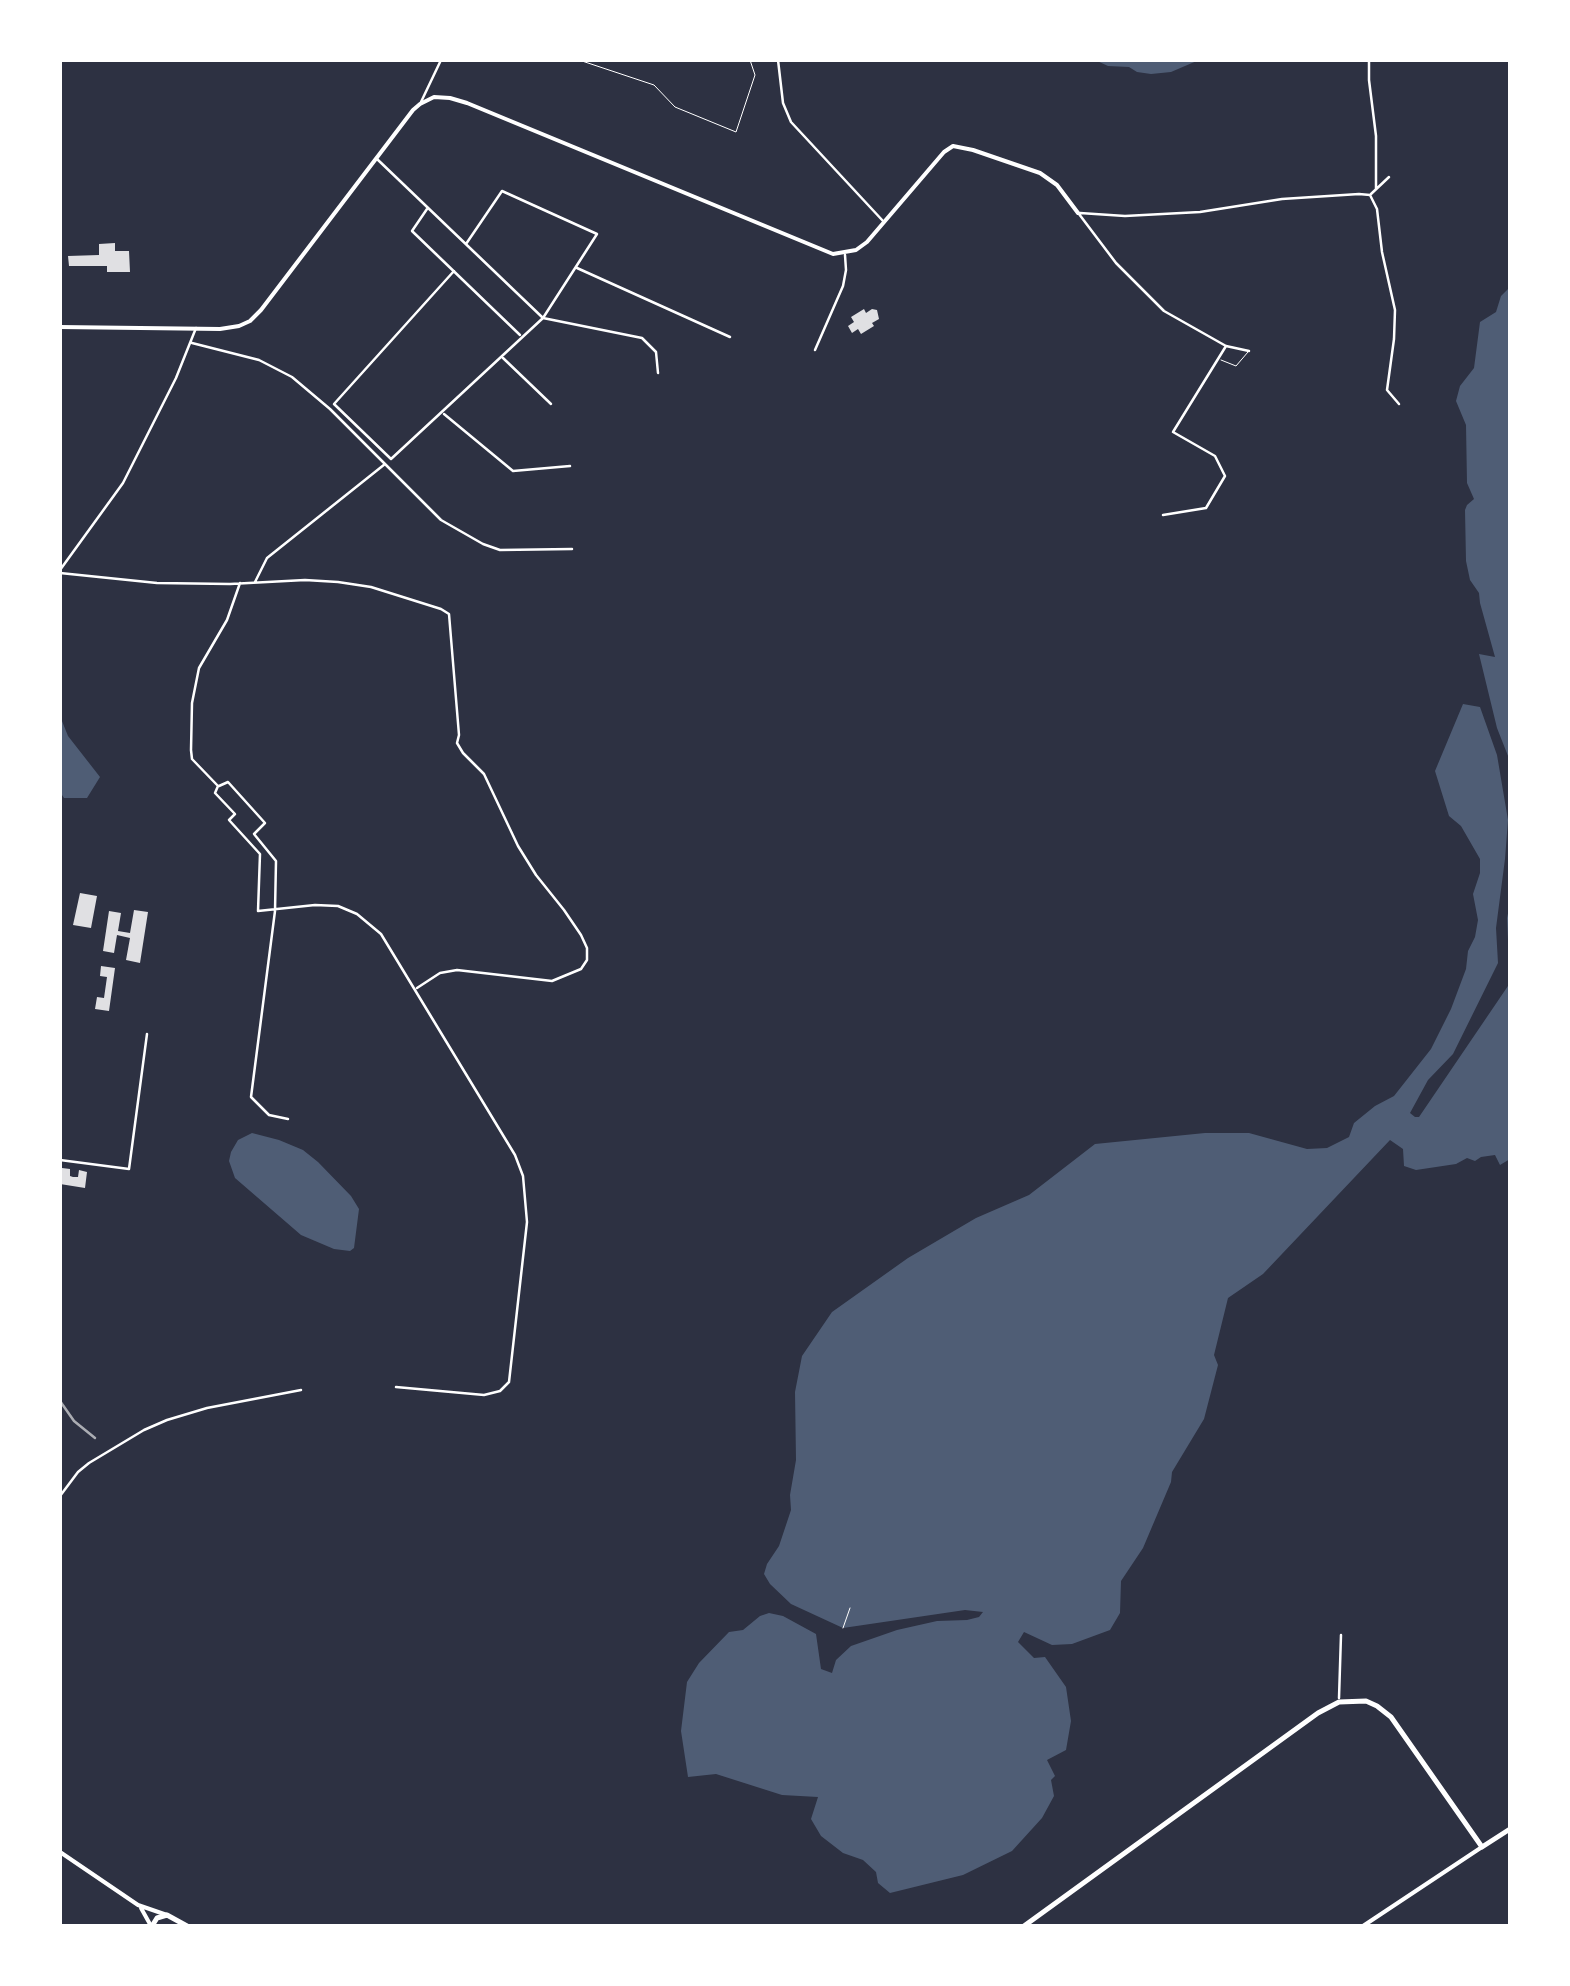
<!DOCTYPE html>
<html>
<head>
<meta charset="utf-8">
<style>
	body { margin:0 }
	#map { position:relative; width:1570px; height:1986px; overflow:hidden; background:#2d3142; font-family:Inter,sans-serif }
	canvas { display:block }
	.frame { position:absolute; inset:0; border:62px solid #fff; pointer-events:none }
</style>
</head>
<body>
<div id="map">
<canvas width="1570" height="1986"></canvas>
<div class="frame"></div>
</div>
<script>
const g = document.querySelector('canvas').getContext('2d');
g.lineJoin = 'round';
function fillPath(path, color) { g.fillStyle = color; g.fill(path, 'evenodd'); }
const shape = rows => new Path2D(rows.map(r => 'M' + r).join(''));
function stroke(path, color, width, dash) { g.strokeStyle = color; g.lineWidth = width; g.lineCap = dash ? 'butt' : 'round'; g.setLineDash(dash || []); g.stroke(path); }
fillPath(shape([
	[1095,60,1199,60,1171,72,1151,74,1137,72,1129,67,1108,66],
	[1510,287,1510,761,1497,728,1479,654,1495,657,1480,603,1479,593,1470,580,1466,561,1465,510,1467,505,1474,499,1467,483,1466,425,1456,401,1460,386,1474,368,1480,322,1496,312,1501,296],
	[1463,704,1480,707,1497,755,1508,820,1505,859,1496,928,1498,963,1453,1054,1428,1080,1410,1113,1415,1117,1419,1117,1510,983,1507,918,1510,904,1510,1159,1500,1165,1495,1155,1481,1157,1475,1161,1467,1158,1456,1164,1416,1170,1404,1166,1403,1149,1390,1140,1263,1274,1228,1298,1214,1355,1218,1365,1204,1419,1172,1472,1171,1482,1143,1548,1121,1581,1120,1613,1110,1630,1072,1644,1052,1645,1024,1632,1018,1642,1034,1658,1045,1657,1066,1687,1071,1721,1066,1750,1047,1760,1055,1776,1051,1780,1054,1796,1042,1818,1012,1851,963,1875,890,1893,878,1883,876,1872,863,1860,843,1853,821,1836,811,1819,818,1797,782,1795,716,1774,688,1777,681,1731,687,1682,699,1663,729,1632,743,1630,760,1616,769,1613,783,1616,816,1634,821,1669,832,1673,836,1660,851,1646,897,1630,937,1621,967,1620,979,1617,983,1612,965,1610,843,1628,791,1604,770,1584,764,1574,767,1564,779,1546,791,1510,790,1495,796,1460,795,1392,802,1356,832,1312,908,1258,976,1218,1029,1195,1095,1144,1205,1133,1249,1133,1307,1149,1327,1148,1349,1137,1354,1123,1375,1106,1394,1096,1431,1049,1451,1009,1466,969,1468,951,1475,937,1478,920,1473,894,1480,873,1480,859,1461,826,1449,816,1435,771],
	[60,716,68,736,100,777,87,798,64,798,60,792],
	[252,1133,279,1140,303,1150,318,1162,351,1196,359,1209,354,1248,350,1251,334,1249,301,1235,235,1178,229,1161,231,1152,238,1140]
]), '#4f5d75');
fillPath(shape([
	[115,243,115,251,129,251,130,272,107,272,107,266,69,266,68,256,99,255,99,244],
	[864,309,866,313,872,309,877,310,879,319,872,323,874,326,861,334,858,329,852,333,848,326,854,322,851,317],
	[80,893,97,896,91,928,73,925],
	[134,910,148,912,140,963,126,960,130,938,117,935,114,953,103,951,109,911,121,913,118,931,130,933],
	[101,966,115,968,109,1011,95,1009,97,997,104,998,107,977,100,976],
	[62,1168,70,1169,70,1176,73,1177,78,1177,79,1170,87,1172,85,1188,60,1184]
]), '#e0e0e3');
stroke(shape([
	[843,1628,850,1608]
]), '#fff', 1);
stroke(shape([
	[579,60,654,85,675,107,736,132,755,75,750,60],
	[1221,360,1236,366,1248,352]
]), '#fff', 1);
stroke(shape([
	[778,60,783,103,791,122,883,221],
	[1369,60,1369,80,1376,136,1376,189],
	[421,102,441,60],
	[377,159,543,318,642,338,656,352,658,373],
	[1371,194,1389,177],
	[427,209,412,231,520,335],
	[1080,213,1125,216,1200,212,1282,199,1359,194,1370,195,1377,209,1382,252,1395,310,1394,339,1387,390,1399,404],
	[1079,214,1116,263,1164,311,1226,346,1249,351],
	[577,268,730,337],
	[454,271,334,404,391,459,543,318,597,234,502,191,466,244],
	[192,343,259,360,292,377,330,409,441,520,483,544,500,550,572,549],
	[815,350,843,286,846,270,845,255],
	[503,358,551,404],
	[444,414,513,471,570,466],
	[1163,515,1206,508,1225,476,1215,456,1173,432,1226,346],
	[60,570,123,483,176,378,196,328],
	[60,573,157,583,230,584,305,580,338,582,371,587,441,609,449,614,459,735,457,743,463,753,484,774,518,846,536,875,564,910,581,935,587,948,587,960,581,969,552,981,457,970,440,973,417,988],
	[255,582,267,558,385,464],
	[240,583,227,620,199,668,192,703,191,750,192,759,218,786,215,793,235,814,229,820,260,854,258,911,315,905,338,906,357,914,381,934,515,1155,523,1176,527,1222,509,1382,500,1391,484,1395,396,1387],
	[219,786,228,782,265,823,254,834,276,861,275,911,251,1097,269,1115,288,1119],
	[60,1160,129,1169,147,1034],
	[60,1496,78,1472,89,1463,144,1430,167,1420,207,1408,301,1390],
	[1339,1698,1341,1635]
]), '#fff', 2.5);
stroke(shape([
	[60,327,220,329,239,326,250,321,261,310,413,110,420,104,434,97,450,98,467,103,833,254,856,250,867,242,944,152,953,146,973,150,1040,173,1057,185,1078,213],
	[60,1852,138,1905,167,1915],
	[141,1908,151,1926],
	[1363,1926,1482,1847]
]), '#fff', 4);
stroke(shape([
	[152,1926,157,1918,167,1915,187,1926],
	[1024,1926,1318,1713,1339,1702,1366,1701,1377,1706,1391,1717,1482,1847,1510,1829]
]), '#fff', 5);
stroke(shape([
	[60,1401,74,1421,95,1438]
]), '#abadb3', 2.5);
</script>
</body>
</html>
